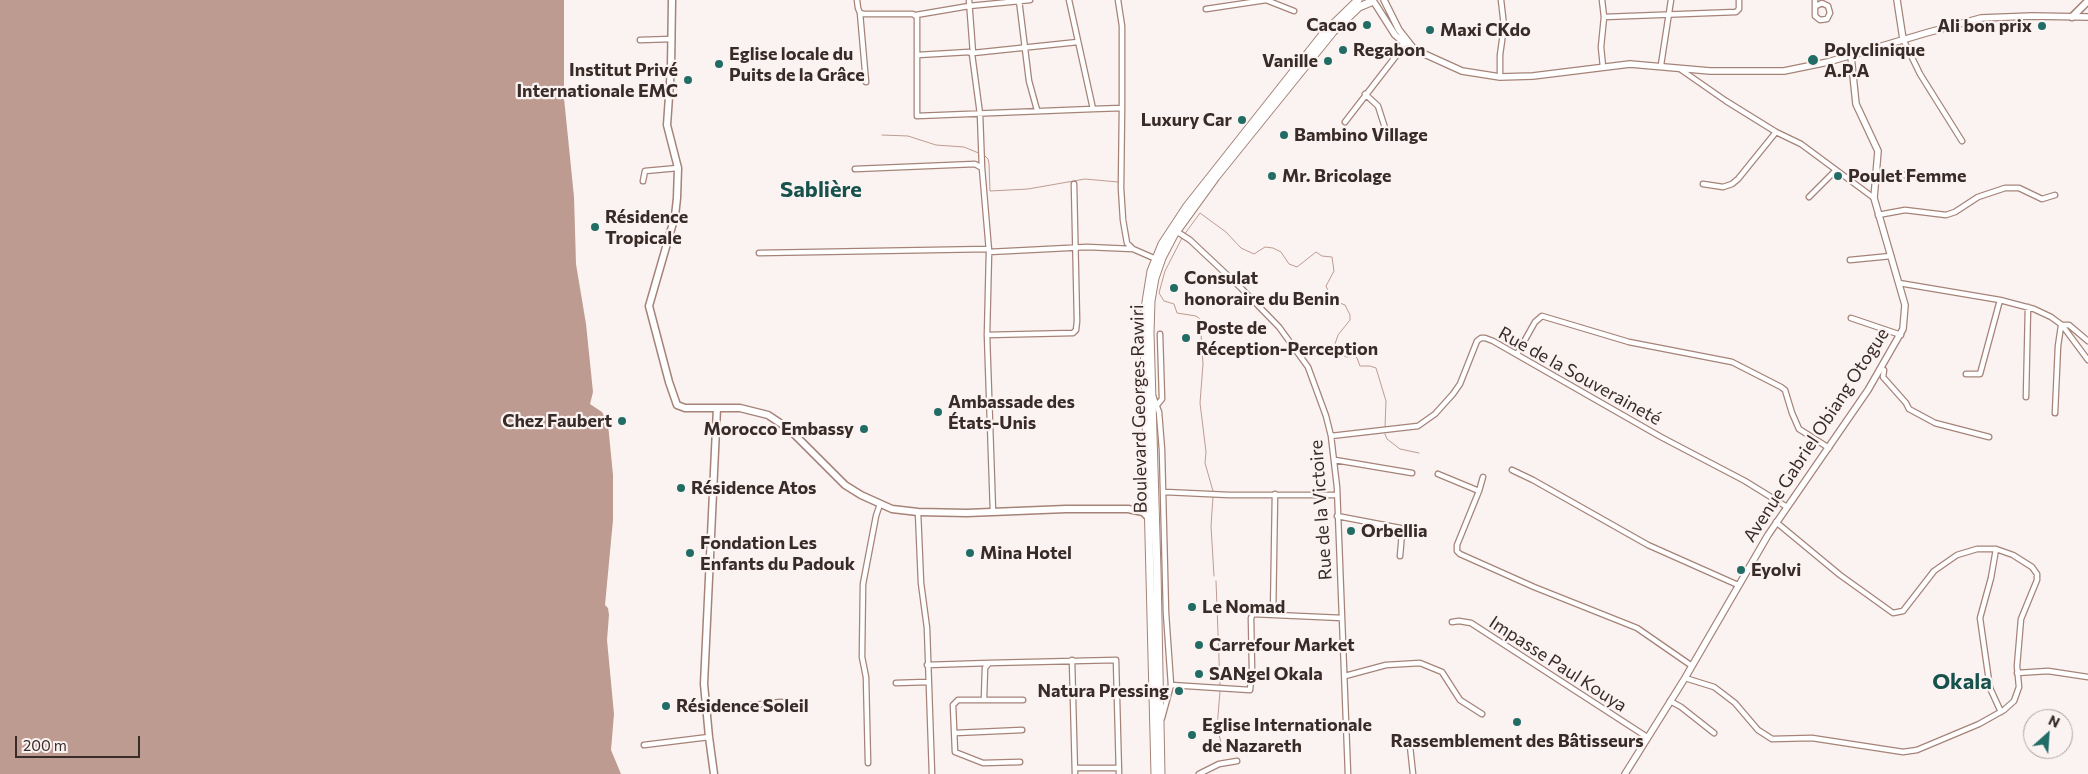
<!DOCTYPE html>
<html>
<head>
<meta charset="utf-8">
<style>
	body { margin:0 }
	#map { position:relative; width:2088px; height:774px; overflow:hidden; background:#fbf3f1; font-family:Commissioner,sans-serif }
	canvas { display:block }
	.north { position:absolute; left:2023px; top:709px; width:50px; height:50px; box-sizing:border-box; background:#fbf3f1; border:1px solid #ada3a0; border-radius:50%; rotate:26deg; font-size:14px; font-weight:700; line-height:20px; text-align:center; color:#392b27 }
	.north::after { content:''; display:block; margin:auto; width:18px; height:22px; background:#226c66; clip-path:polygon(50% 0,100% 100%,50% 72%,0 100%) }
	.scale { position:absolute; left:15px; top:736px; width:125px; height:22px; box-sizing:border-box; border:2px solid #392b27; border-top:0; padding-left:6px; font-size:15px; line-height:18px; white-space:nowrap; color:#392b27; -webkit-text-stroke:4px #fbf3f1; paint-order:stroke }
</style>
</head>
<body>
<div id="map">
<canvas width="2088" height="774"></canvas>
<div class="north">N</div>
<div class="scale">200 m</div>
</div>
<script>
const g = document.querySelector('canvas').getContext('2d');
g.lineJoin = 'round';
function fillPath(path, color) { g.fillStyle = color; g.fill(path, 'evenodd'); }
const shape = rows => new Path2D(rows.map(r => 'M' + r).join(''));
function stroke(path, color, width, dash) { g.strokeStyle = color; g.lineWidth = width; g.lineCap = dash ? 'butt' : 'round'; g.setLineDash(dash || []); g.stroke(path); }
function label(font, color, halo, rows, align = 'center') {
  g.font = font + ' Commissioner,sans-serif'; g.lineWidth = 4.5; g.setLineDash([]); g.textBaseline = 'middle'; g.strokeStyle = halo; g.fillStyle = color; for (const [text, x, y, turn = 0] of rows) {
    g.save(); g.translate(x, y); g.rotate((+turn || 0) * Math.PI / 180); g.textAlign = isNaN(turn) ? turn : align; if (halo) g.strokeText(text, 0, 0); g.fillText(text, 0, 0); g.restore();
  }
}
fillPath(shape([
	[0,0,564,0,564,98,574,197,576,264,586,324,593,392,590,404,602,412,608,424,613,475,613,520,605,605,608,608,609,615,607,640,614,714,611,750,621,774,0,774]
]), '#bd9b91');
stroke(shape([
	[882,135,908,136,936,145,964,147,981,154],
	[984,155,988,159,989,164,990,191,1028,189,1085,179,1118,182],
	[1184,235,1200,213,1226,232,1241,248,1254,254,1265,247,1273,248,1281,252,1289,264,1297,267,1316,252,1322,256,1332,257,1334,271,1326,286,1332,300,1345,305,1350,315,1350,320,1338,335,1335,344,1341,354,1346,357,1355,356,1357,358,1360,366,1370,366,1376,368,1386,401,1385,427],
	[1182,238,1165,271,1159,293,1164,301,1174,304,1177,313,1196,316,1200,319,1203,364,1200,403,1206,452,1205,463,1213,491],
	[1385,434,1387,439,1400,449,1419,453],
	[1213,497,1211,526,1214,576],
	[1216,581,1220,685],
	[1220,691,1217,728,1221,742]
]), '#bd9b91', 1);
const minor = shape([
	[857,0,858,8,860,13,864,14,913,14,917,17,917,116,1093,109],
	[969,0,973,53],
	[1019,0,1029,81,1037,110],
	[1069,0,1093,109,1122,108,1121,188,1123,220,1127,243,1133,249,1156,259],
	[1118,0,1122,26,1122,108],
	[1266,0,1294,11],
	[1602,0,1604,17,1601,47,1603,67],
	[1815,0,1815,16,1820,20,1827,19,1830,13,1828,6,1822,3,1816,6],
	[1206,9,1266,0],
	[860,13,866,82],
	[916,15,969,6,1030,0],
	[1604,17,1736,12,1739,9,1739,0],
	[1903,39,1920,74,1962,141],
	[640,40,672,39],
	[973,53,1078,42],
	[918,55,969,52,972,54,980,114,982,168],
	[1661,65,1671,0],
	[1680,69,1726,101,1776,132,1801,144,1874,198],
	[1500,77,1500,55,1504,26,1501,0],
	[1365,94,1378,106,1386,131],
	[1345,122,1396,56,1403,43],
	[855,169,975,164,982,168,989,251],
	[643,181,645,171,678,168],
	[1876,181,1905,175],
	[1703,184,1723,187,1732,184,1738,179,1776,132],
	[1809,197,1836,170],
	[1878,215,1905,210,1946,215,1955,212,1978,197,2005,188,2019,188,2042,199,2055,195],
	[1176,231,1190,240,1241,288,1279,327,1308,367,1326,416,1331,436,1337,487,1348,774],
	[759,253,989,249],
	[1850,260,1891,256],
	[1899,283,2000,300,2034,309,2051,317,2062,325,2088,360],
	[1851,318,1901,335],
	[2062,325,2069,325,2088,341],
	[987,335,1073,333,1076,330,1077,321,1074,184],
	[1517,354,1535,322,1542,316,1629,342,1732,362,1781,387,1785,390,1792,413,1799,429,1829,448],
	[1881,368,1884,370,1883,377,1906,403,1909,409,1935,423,1989,437],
	[1966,374,1980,374,2000,300],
	[1153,396,1159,412,1162,450,1166,613,1171,685,1162,718],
	[2026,397,2028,307],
	[1157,405,1162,399,1160,334],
	[2055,413,2058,346,2061,326],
	[1331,436,1418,426,1435,414,1453,394,1460,384,1477,341,1481,338,1485,338,1493,341,1661,437,1745,481,1787,507],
	[1335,460,1412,473],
	[1512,470,1533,480,1648,545,1738,585],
	[1438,474,1479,491,1457,545,1457,551,1460,554,1534,587,1637,628,1692,666],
	[1479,491,1483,477],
	[1165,492,1229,495,1337,495],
	[918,512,921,583,927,628,932,774],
	[993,512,987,335,989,252,1087,247,1133,249],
	[1337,516,1400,528,1402,533,1400,556],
	[1996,549,1991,578,1980,618,1990,688,2001,712],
	[1273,615,1275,494],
	[1452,622,1459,621,1471,623,1647,737],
	[1072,660,1075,774],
	[927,665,989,663],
	[2017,673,2048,671,2088,677],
	[1345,676,1386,665,1420,663,1442,672,1460,700,1482,714],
	[1685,678,1714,687,1722,693,1735,703,1758,730,1772,739,1812,738,1903,752,1917,750,1979,724,2004,710,2014,701,2019,687,2017,666,2021,619,2037,580,2037,574,2032,567,2013,555,1996,549,1977,549,1957,555,1934,571,1903,611,1893,613,1840,575,1776,522],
	[896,683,927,682],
	[1171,685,1250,690,1252,670,1251,618,1253,614,1342,618],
	[984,699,985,668,989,663,1116,660,1119,774],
	[1670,701,1681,707,1714,733],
	[706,710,781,702],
	[955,733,1022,730],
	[644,745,709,737],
	[1410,746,1413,774],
	[1020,762,983,763,955,752,953,705,958,700,1023,700],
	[868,763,866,677,862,657,863,584,876,516,880,504],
	[1075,768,1119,768],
	[1199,774,1219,764,1237,761]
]);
const tertiary = shape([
	[1384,0,1399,30,1414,49],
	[1897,0,1903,39],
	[1374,2,1395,35,1409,47,1462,71,1500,77,1533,76,1630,64,1710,71,1784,71,1828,62,1926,33,1981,18,2032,16,2088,17],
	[1625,774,1685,678,1768,535,1868,390,1903,329,1905,305,1874,198,1878,151,1856,104,1851,56]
]);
const secondary = shape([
	[672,0,671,68,667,125,678,168,677,198,675,216,649,306,669,382,677,405,685,408,740,408,768,415,789,429,845,485,861,495,892,509,918,512,967,513,1066,509,1128,509,1143,512,1149,518],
	[2072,17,2088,1],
	[714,774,709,737,704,684,717,408]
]);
const primary = shape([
	[1155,774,1144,340,1145,308,1151,271,1162,244,1187,206,1323,34,1358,0],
	[1161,774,1157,570,1150,333,1151,301,1155,278,1162,258,1174,235,1216,177,1333,32,1359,7,1371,2]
]);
stroke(minor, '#a58378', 7);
stroke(tertiary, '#a58378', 8);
stroke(secondary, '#a58378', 9);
stroke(primary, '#a58378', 9);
stroke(minor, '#fff', 4.5);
stroke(tertiary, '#fff', 5.5);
stroke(secondary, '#fff', 6);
stroke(primary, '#fff', 7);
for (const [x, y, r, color] of [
	[1367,25,5,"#226c66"],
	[2042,26,5,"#226c66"],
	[1430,30,5,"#226c66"],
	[1343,50,5,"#226c66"],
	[1813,60,6,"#226c66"],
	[1328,61,5,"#226c66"],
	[719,64,5,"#226c66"],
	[688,80,5,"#226c66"],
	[1242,120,5,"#226c66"],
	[1284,135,5,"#226c66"],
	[1272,176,5,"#226c66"],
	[1838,176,5,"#226c66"],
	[595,227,5,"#226c66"],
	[1174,288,5,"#226c66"],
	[1186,338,5,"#226c66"],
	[938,412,5,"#226c66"],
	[622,421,5,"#226c66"],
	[864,429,5,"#226c66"],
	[681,488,5,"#226c66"],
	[1351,531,5,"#226c66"],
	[690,553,5,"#226c66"],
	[970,553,5,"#226c66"],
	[1741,570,5,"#226c66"],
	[1192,607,5,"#226c66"],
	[1199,645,5,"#226c66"],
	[1199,674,5,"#226c66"],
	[1179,691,5,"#226c66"],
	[666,706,5,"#226c66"],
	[1517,722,5,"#226c66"],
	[1192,735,5,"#226c66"]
]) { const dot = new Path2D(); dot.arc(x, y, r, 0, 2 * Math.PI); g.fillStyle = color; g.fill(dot); stroke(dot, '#fbf3f1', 2); }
label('bold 18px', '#392b27', '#fbf3f1', [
	["Cacao",1357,25,"right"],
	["Ali bon prix",2032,26,"right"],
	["Maxi CKdo",1440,30],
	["Regabon",1353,50],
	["Polyclinique",1824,50],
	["A.P.A",1824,71],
	["Eglise locale du",729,54],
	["Puits de la Grâce",729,75],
	["Vanille",1318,61,"right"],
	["Institut Privé",678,70,"right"],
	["Internationale EMC",678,91,"right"],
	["Luxury Car",1232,120,"right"],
	["Bambino Village",1294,135],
	["Mr. Bricolage",1282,176],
	["Poulet Femme",1848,176],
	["Résidence",605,217],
	["Tropicale",605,238],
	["Consulat",1184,278],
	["honoraire du Benin",1184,299],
	["Poste de",1196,328],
	["Réception-Perception",1196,349],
	["Ambassade des",948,402],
	["États-Unis",948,423],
	["Chez Faubert",612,421,"right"],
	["Morocco Embassy",854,429,"right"],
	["Résidence Atos",691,488],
	["Orbellia",1361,531],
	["Fondation Les",700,543],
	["Enfants du Padouk",700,564],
	["Mina Hotel",980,553],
	["Eyolvi",1751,570],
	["Le Nomad",1202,607],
	["Carrefour Market",1209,645],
	["SANgel Okala",1209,674],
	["Natura Pressing",1169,691,"right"],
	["Résidence Soleil",676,706],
	["Eglise Internationale",1202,725],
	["de Nazareth",1202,746],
	["Rassemblement des Bâtisseurs",1517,741,"center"]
], 'left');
label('18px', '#392b27', '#fbf3f1', [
	["Rue de la Souveraineté",1580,376,29],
	["Boulevard Georges Rawiri",1139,409,-91],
	["Avenue Gabriel Obiang Otogue",1816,435,-57],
	["Rue de la Victoire",1321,510,-94],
	["Impasse Paul Kouya",1558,664,33]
]);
label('bold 22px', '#16514c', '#fbf3f1', [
	["Sablière",821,190],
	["Okala",1962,682]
]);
</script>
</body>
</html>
